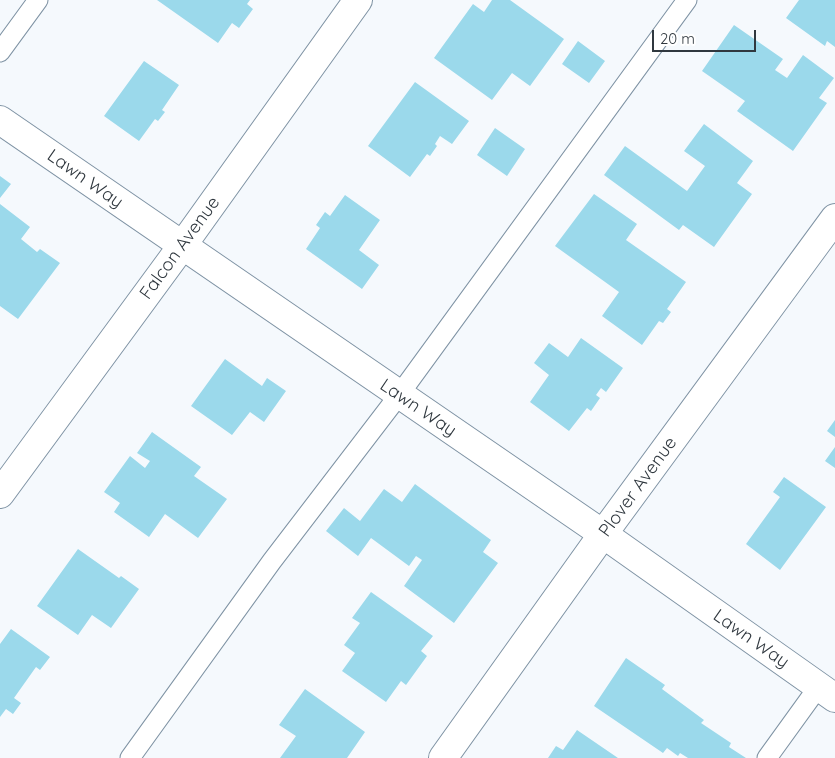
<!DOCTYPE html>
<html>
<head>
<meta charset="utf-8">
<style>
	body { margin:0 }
	#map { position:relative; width:835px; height:758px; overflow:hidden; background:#f5f9fd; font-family:Quicksand,sans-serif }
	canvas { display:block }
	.scale { position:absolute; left:652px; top:30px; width:104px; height:22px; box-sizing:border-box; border:2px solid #30383f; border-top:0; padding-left:6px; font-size:15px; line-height:18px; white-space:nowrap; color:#30383f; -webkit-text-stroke:4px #fff; paint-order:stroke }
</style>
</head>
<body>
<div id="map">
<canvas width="835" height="758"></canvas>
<div class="scale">20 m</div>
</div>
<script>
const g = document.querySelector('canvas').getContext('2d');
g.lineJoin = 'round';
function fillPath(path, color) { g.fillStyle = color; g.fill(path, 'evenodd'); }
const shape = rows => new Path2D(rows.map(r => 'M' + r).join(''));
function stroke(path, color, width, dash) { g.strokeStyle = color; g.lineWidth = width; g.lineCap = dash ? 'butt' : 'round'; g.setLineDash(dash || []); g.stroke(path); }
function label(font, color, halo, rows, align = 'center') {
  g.font = font + ' Quicksand,sans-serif'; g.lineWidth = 4.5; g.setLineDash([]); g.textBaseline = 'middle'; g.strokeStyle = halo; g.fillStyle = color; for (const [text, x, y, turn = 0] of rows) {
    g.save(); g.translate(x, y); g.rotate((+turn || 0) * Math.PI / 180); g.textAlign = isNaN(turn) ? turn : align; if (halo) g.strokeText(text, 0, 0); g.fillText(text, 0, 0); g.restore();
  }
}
fillPath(shape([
	[157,0,250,0,247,4,253,9,239,28,232,23,218,43],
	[492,0,510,0,564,39,530,86,512,73,492,100,434,58,473,4,484,12],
	[799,0,835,0,835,47,827,41,825,46,786,18],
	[734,25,783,59,775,70,787,78,803,55,834,78,819,98,827,103,793,151,737,111,745,101,702,71],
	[578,41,605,61,589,83,562,64],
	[144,61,179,85,162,110,165,112,158,121,155,119,139,141,104,116],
	[415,82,469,121,452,144,440,136,435,144,437,146,430,156,427,154,410,177,368,146],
	[704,124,753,161,737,183,752,194,714,247,683,225,679,230,604,175,625,146,687,191,705,166,684,151],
	[495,128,525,149,507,176,477,155],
	[0,176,11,184,0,198],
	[594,194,637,224,626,240,686,282,667,309,671,312,663,323,659,321,642,345,602,316,619,292,555,246],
	[345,195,380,220,359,250,379,265,362,289,306,249,320,228,316,225,325,212,330,216],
	[0,204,30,227,21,239,37,252,40,249,60,263,18,319,0,306],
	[581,338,623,368,606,392,601,388,596,395,600,398,591,411,587,408,569,431,530,402,549,375,534,363,549,343,568,357],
	[225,359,262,386,267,378,286,391,264,422,250,412,232,435,191,406],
	[835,420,835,437,827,431],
	[152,432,201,467,194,476,227,499,198,538,165,514,149,537,114,512,120,503,104,492,130,456,145,468,150,461,137,453],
	[835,447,835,468,825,461],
	[784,477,826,507,780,570,746,544,780,497,773,492],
	[415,484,491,540,483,552,498,563,454,623,404,586,422,560,416,556,409,566,371,538,358,556,326,531,344,508,360,521,384,489,402,502],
	[78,549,119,578,121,576,139,589,111,628,92,615,78,635,37,606],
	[371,592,433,636,421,651,427,656,406,685,401,681,386,702,342,671,355,653,344,645,360,623,352,618],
	[11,629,50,657,40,670,36,667,14,698,21,703,13,714,6,709,0,717,0,644],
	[626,658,665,685,662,689,704,720,701,723,731,743,729,747,746,758,688,758,680,753,678,756,667,748,663,753,594,706],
	[305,689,365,732,347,758,280,758,296,736,279,725],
	[577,730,618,758,548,758,556,746,563,750]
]), '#9bd9eb');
const lane = shape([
	[0,52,38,0],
	[130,758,272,561,399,395,687,0],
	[767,758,819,686]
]);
const street = shape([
	[0,120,603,534,835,698],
	[0,494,182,246,358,0],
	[443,758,603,534,835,218]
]);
stroke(lane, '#7f93a4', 21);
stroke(street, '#7f93a4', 30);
stroke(lane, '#fff', 19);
stroke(street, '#fff', 28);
label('18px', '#30383f', '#fff', [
	["Lawn Way",85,179,35],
	["Falcon Avenue",180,248,-54],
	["Lawn Way",418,408,34],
	["Plover Avenue",638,487,-54],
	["Lawn Way",751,639,35]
]);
</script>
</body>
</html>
